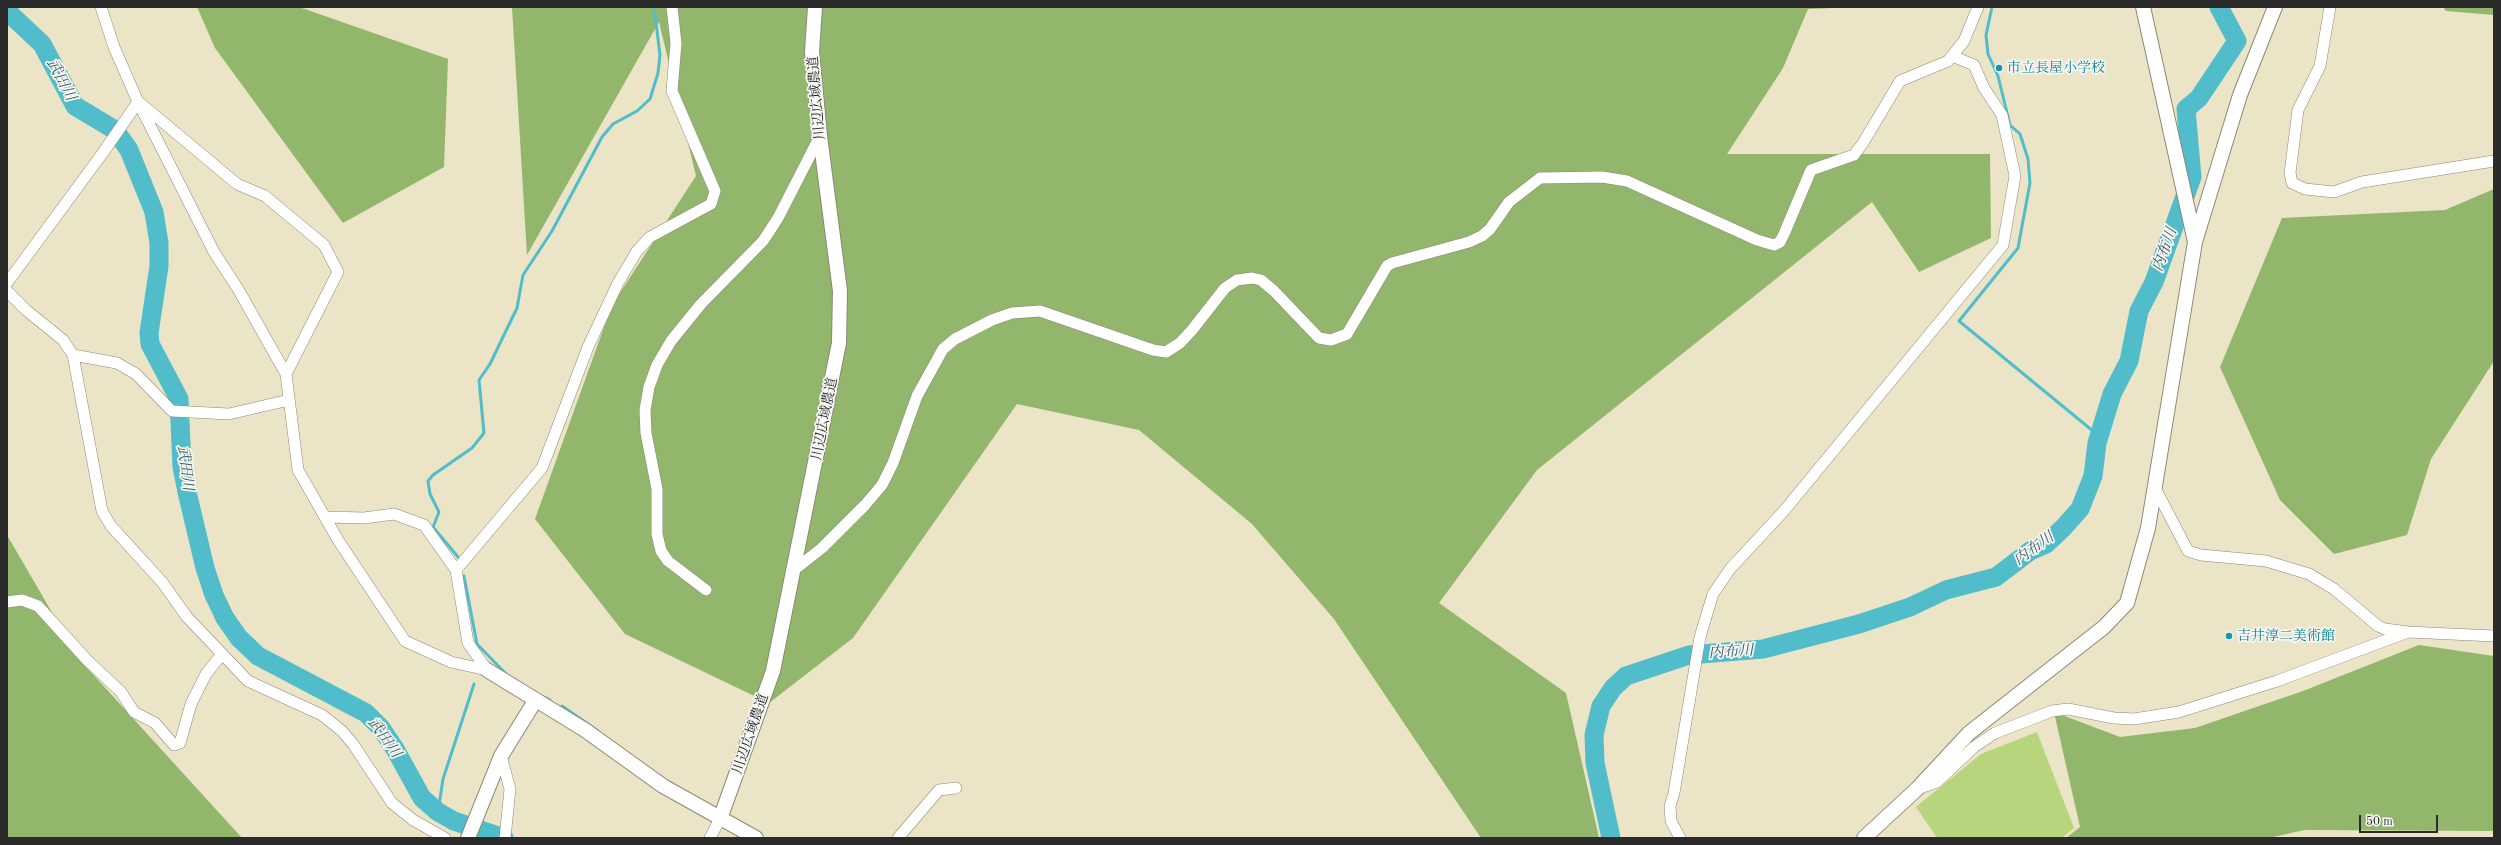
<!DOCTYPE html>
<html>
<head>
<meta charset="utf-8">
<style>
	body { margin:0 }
	#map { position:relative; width:2501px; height:845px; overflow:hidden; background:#ebe4c6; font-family:"Old Standard TT",serif }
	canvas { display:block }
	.frame { position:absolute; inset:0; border:8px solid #2b2b2b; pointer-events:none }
	.scale { position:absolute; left:2359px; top:815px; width:79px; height:18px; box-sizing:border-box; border:2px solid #2b2b2b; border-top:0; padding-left:5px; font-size:12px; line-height:14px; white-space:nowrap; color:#2b2b2b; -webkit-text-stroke:3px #f6f6f2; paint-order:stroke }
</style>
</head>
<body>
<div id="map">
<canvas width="2501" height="845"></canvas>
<div class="frame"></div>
<div class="scale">50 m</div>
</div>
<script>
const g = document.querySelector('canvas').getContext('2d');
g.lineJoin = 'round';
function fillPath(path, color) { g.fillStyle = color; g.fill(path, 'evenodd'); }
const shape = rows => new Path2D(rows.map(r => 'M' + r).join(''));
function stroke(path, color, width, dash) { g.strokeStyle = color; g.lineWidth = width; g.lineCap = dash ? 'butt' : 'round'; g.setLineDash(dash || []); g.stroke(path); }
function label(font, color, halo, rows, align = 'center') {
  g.font = font + ' "Old Standard TT","Noto Serif JP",serif'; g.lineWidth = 3.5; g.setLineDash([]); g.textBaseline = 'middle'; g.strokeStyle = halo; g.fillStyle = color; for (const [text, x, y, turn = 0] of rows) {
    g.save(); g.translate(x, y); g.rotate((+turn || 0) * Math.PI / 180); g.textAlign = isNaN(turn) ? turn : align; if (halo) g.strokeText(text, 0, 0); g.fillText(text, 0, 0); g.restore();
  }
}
fillPath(shape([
	[2037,732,2074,828,2062,838,1937,838,1916,807,1981,754]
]), '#b7d57c');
fillPath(shape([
	[197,7,299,7,448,59,444,167,343,223,215,48],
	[512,7,1858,7,1808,9,1783,68,1727,154,1990,154,1991,238,1919,272,1872,202,1537,470,1439,603,1566,693,1599,838,1481,838,1334,619,1252,524,1139,430,1017,404,853,638,769,703,625,634,535,519,612,305,696,176,659,22,527,255],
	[2443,7,2494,7,2494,15,2446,11],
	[2494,189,2494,361,2431,459,2407,535,2334,554,2280,500,2220,367,2282,218,2445,210],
	[7,535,79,659,242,838,7,838],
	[2419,645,2494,656,2494,831,2304,830,2269,838,2066,838,2080,827,2054,712,2120,737,2195,728,2303,691]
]), '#91b66c');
stroke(shape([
	[1992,7,1986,35,1988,54,1998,76,2010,125,2020,134,2028,159,2030,183,2018,248,1959,321,2099,436],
	[458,557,433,527,439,512,430,494,428,481,433,475,472,448,484,433,479,380,490,364,517,308,523,275,552,231,602,137,613,124,637,111,650,99,658,73,660,55,654,7],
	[464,576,477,644,507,675],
	[544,697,550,700],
	[562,706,598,731],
	[438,812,443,779,474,684]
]), '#51bdcb', 3);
stroke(shape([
	[7,7,9,13,42,44,75,106,115,130,129,150,154,212,159,243,159,266,149,333,150,344,179,399,182,467,187,492,205,568,214,595,225,618,239,638,258,656,366,713,381,728,395,749,422,798,438,812,454,821,504,838],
	[1611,838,1595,763,1594,735,1601,706,1613,688,1626,676,1689,655,1763,649,1859,624,1910,607,1946,590,1996,577,2030,551,2046,544,2063,528,2080,509,2093,476,2097,443,2112,394,2129,361,2139,311,2154,282,2192,177,2186,109,2199,98,2237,41,2219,7]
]), '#51bdcb', 19);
const minor = shape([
	[101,7,114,47,138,102,171,167,214,252,238,289,286,374,298,470,338,540,405,641,451,662,487,670],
	[2330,7,2320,66,2298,110,2290,173,2292,183,2305,189,2334,192,2362,182,2494,161],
	[140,103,237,184,265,196,324,245,338,272,286,374],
	[7,283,102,154,138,102],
	[7,291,26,310,63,340,73,355,102,511,111,526,162,582,187,617,248,681,322,715,342,731,353,744,392,803,413,820,445,838],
	[73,355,117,363,136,374,172,411,229,414,289,400],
	[2155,488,2188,551,2201,555,2266,561,2309,574,2334,589,2378,626,2385,629,2408,632,2494,636],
	[325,517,364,518,394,514,424,525,456,570,468,643,487,670],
	[456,570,542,468,588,347,618,283,637,251,650,237,711,204,715,191,672,91,676,43,672,7],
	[794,570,822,548,865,505,882,485,893,463,917,396,943,349,955,339,992,320,1012,313,1040,311,1153,350,1166,352,1180,343,1192,330,1225,288,1237,280,1252,278,1261,280,1274,291,1319,338,1331,340,1347,334,1387,266,1392,263,1469,242,1482,236,1490,229,1509,202,1540,178,1602,177,1627,181,1757,240,1774,245,1780,242,1784,234,1811,170,1854,155,1863,143,1900,81,1948,61,1964,41,1978,7],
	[706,590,668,561,661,551,657,534,657,489,646,433,645,410,649,387,657,365,671,341,701,304,763,241,778,218,820,136],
	[7,602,22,600,38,606,87,660,121,692,134,712,155,723,174,745,180,743,191,704,206,674,222,654],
	[501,756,510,789,505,838],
	[1917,789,1937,782,1974,747,1995,733,2052,711,2068,709,2114,718,2134,719,2179,712,2277,681,2408,632],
	[710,838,720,819],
	[898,838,939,790,956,788],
	[1680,838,1671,821,1670,806,1674,793,1700,637,1713,594,1730,569,1783,512,2003,245,2015,176,2002,115,1984,88,1974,65,1952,56]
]);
const tertiary = shape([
	[2143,7,2195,242],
	[487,670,585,730,663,786,756,838],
	[720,819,773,671,839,343,840,291,820,136,812,52,815,7],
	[468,838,501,756,535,701],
	[1864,838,1917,789,1969,733,2104,627,2127,603,2148,528,2195,242,2240,95,2275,7]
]);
stroke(minor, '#8b8878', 12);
stroke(tertiary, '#8b8878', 16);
stroke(minor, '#fff', 11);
stroke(tertiary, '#fff', 14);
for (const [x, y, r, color] of [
	[1999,68,4,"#0f9aa8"],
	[2229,636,4,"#0f9aa8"]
]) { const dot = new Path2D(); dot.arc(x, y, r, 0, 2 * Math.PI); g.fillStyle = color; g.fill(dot); stroke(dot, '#f6f6f2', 1.5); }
label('14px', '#0d838f', '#f6f6f2', [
	["市立長屋小学校",2007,68],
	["吉井淳二美術館",2237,636]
], 'left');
label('14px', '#2b2b2b', '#f6f6f2', [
	["川辺広域農道",817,98,-95],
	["川辺広域農道",825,419,-79],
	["川辺広域農道",751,734,-71]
]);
label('italic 15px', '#385e63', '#f6f6f2', [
	["武田川",61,80,62],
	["内布川",2165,250,-70],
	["武田川",185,468,83],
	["内布川",2034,549,-36],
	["内布川",1731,652,-4],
	["武田川",384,738,54]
]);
</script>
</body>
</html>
